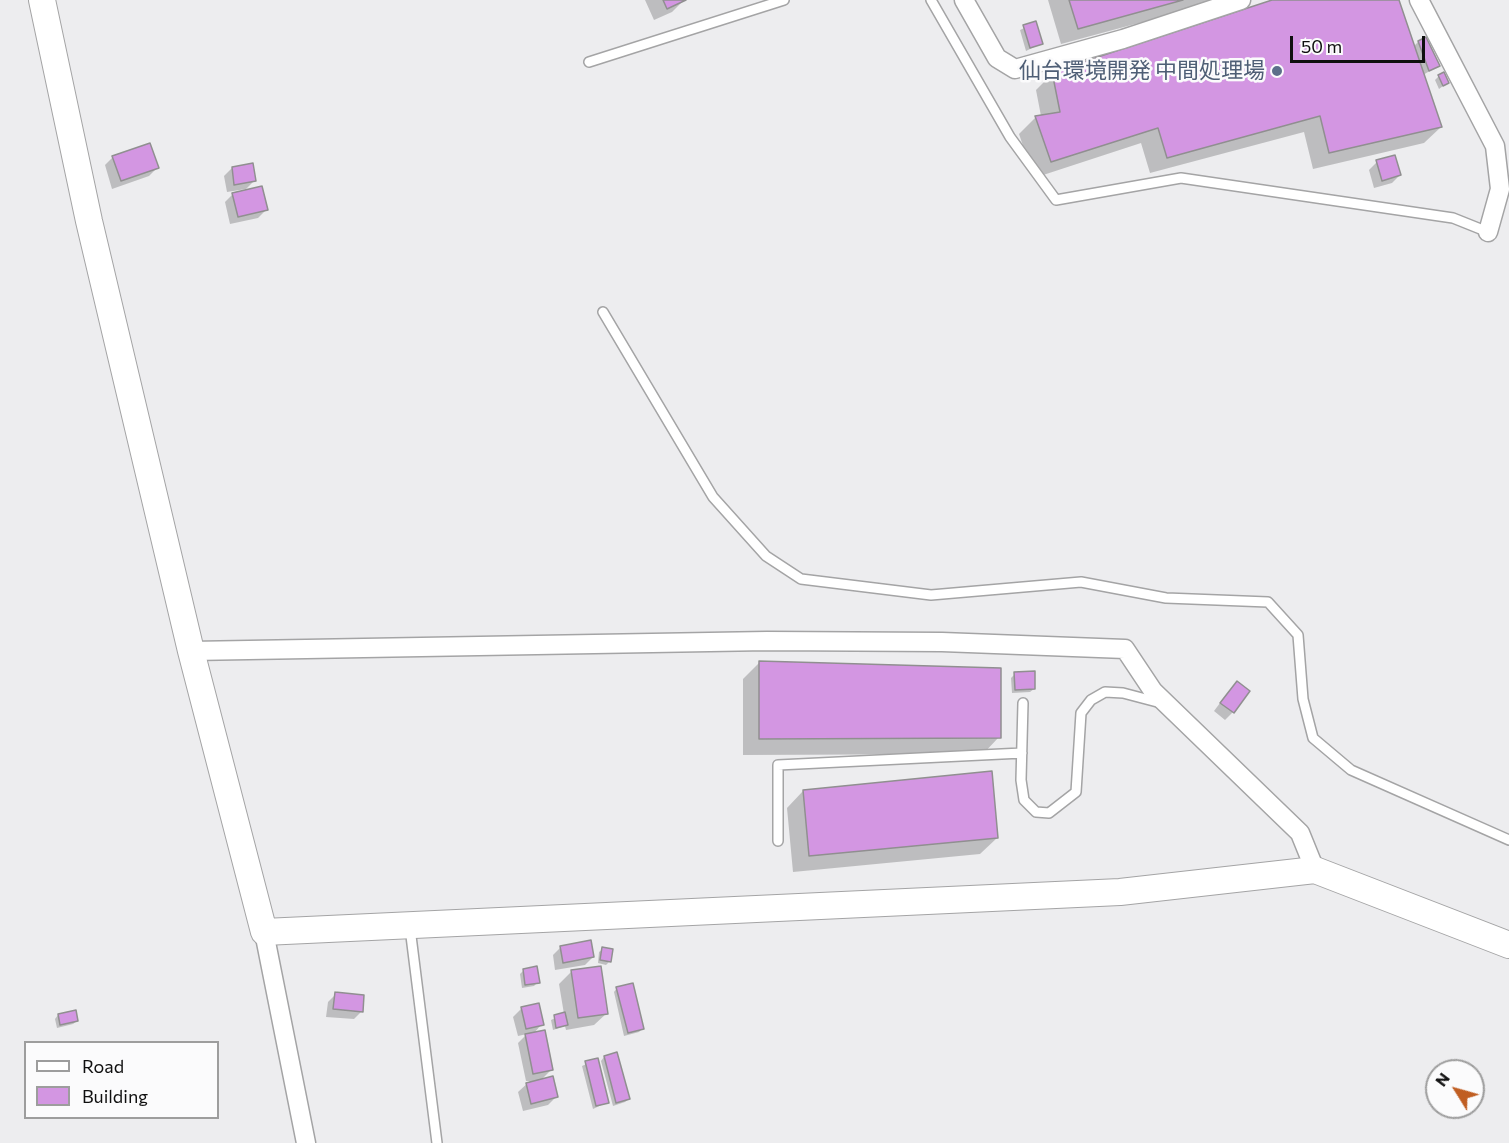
<!DOCTYPE html>
<html>
<head>
<meta charset="utf-8">
<style>
	body { margin:0 }
	#map { position:relative; width:1509px; height:1143px; overflow:hidden; background:#ededef; font-family:Commissioner,sans-serif }
	canvas { display:block }
	.legend { position:absolute; left:24px; top:1041px; width:195px; height:78px; box-sizing:border-box; background:#fbfbfc; border:2px solid #9d9d9d; margin:0; padding:8px 10px; list-style:none; font-size:18px; color:#0f0f0f }
	.legend li { display:flex; align-items:center; gap:12px; height:30px }
	.legend b { width:30px; border:2px solid #9d9d9d }
	.north { position:absolute; left:1425px; top:1059px; width:60px; height:60px; box-sizing:border-box; background:#fbfbfc; border:2px solid #9d9d9d; border-radius:50%; rotate:307deg; font-size:16px; font-weight:700; line-height:24px; text-align:center; color:#0f0f0f }
	.north::after { content:''; display:block; margin:auto; width:21px; height:27px; background:#c05e22; clip-path:polygon(50% 0,100% 100%,50% 72%,0 100%) }
	.scale { position:absolute; left:1290px; top:36px; width:135px; height:27px; box-sizing:border-box; border:3px solid #0f0f0f; border-top:0; padding-left:8px; font-size:18px; line-height:21px; white-space:nowrap; color:#0f0f0f; -webkit-text-stroke:4px #fbfbfc; paint-order:stroke }
</style>
</head>
<body>
<div id="map">
<canvas width="1509" height="1143"></canvas>
<ul class="legend">
<li><b style="height:8px;background:#fff"></b>Road</li>
<li><b style="height:16px;background:#d396e2"></b>Building</li>
</ul>
<div class="north">N</div>
<div class="scale">50 m</div>
</div>
<script>
const g = document.querySelector('canvas').getContext('2d');
g.lineJoin = 'round';
function fillPath(path, color) { g.fillStyle = color; g.fill(path, 'evenodd'); }
const shape = rows => new Path2D(rows.map(r => 'M' + r).join(''));
function stroke(path, color, width, dash) { g.strokeStyle = color; g.lineWidth = width; g.lineCap = dash ? 'butt' : 'round'; g.setLineDash(dash || []); g.stroke(path); }
function label(font, color, halo, rows, align = 'center') {
  g.font = font + ' Commissioner,"Noto Sans JP",sans-serif'; g.lineWidth = 5; g.setLineDash([]); g.textBaseline = 'middle'; g.strokeStyle = halo; g.fillStyle = color; for (const [text, x, y, turn = 0] of rows) {
    g.save(); g.translate(x, y); g.rotate((+turn || 0) * Math.PI / 180); g.textAlign = isNaN(turn) ? turn : align; if (halo) g.strokeText(text, 0, 0); g.fillText(text, 0, 0); g.restore();
  }
}
fillPath(shape([
	[645,0,684,0,672,12,654,20],
	[1048,0,1224,0,1061,44],
	[1277,0,1397,0,1413,47,1418,42,1438,66,1423,75,1441,127,1424,143,1313,169,1304,132,1150,173,1141,143,1034,178,1019,134,1036,117,1041,116,1036,90,1052,74],
	[1035,23,1042,43,1026,51,1020,30],
	[1439,76,1447,83,1439,89,1435,80],
	[113,157,157,168,149,176,112,189,105,165],
	[1377,162,1400,175,1392,183,1374,188,1369,170],
	[232,168,254,181,246,189,227,192,224,176],
	[233,194,266,210,258,218,230,224,225,202],
	[759,663,999,737,983,754,743,755,743,679],
	[1015,674,1034,689,1030,692,1012,693,1011,678],
	[1229,691,1233,712,1225,720,1214,711],
	[803,791,997,838,980,854,793,872,787,808],
	[561,947,593,957,585,965,555,970,553,955],
	[603,949,610,961,606,965,598,963,599,952],
	[523,971,538,982,534,986,522,988,520,974],
	[571,972,607,1013,594,1025,566,1030,565,1026,553,1030,551,1020,564,1014,559,984],
	[617,988,642,1029,639,1032,624,1036,614,992],
	[336,994,362,1011,354,1019,326,1017,328,1002],
	[521,1009,542,1024,533,1034,551,1070,541,1080,556,1097,548,1105,523,1111,518,1092,530,1081,526,1081,518,1043,527,1034,518,1036,513,1017],
	[58,1015,77,1021,73,1024,57,1028,55,1019],
	[604,1057,629,1099,625,1102,613,1106,601,1061],
	[597,1059,608,1102,593,1109,582,1066]
]), '#0003');
const building = shape([
	[663,0,686,0,667,9,663,0],
	[1069,0,1183,0,1078,29,1069,0],
	[1272,0,1399,0,1442,127,1329,153,1320,116,1167,158,1158,128,1051,162,1035,116,1060,112,1052,72,1272,0],
	[1036,21,1043,44,1030,48,1023,25,1036,21],
	[1426,37,1440,66,1429,71,1418,41,1426,37],
	[1444,72,1449,83,1443,86,1438,75,1444,72],
	[150,143,159,168,121,181,112,156,150,143],
	[1395,155,1401,175,1382,181,1376,160,1395,155],
	[253,163,256,181,234,185,232,167,253,163],
	[262,186,268,210,238,217,232,193,262,186],
	[759,661,1001,668,1001,738,759,739,759,661],
	[1035,671,1035,689,1015,690,1014,672,1035,671],
	[1237,681,1250,691,1234,713,1220,703,1237,681],
	[992,771,998,838,809,856,803,790,992,771],
	[591,940,594,957,563,963,560,946,591,940],
	[602,947,613,949,611,962,600,960,602,947],
	[537,966,540,983,525,985,523,969,537,966],
	[601,966,608,1014,578,1018,571,970,601,966],
	[633,983,644,1029,628,1033,616,987,633,983],
	[335,992,364,995,363,1012,333,1009,335,992],
	[539,1003,544,1025,526,1029,521,1007,539,1003],
	[76,1010,78,1021,60,1025,58,1014,76,1010],
	[565,1012,568,1025,556,1028,554,1015,565,1012],
	[545,1030,553,1070,533,1074,525,1034,545,1030],
	[617,1052,630,1099,616,1103,604,1056,617,1052],
	[598,1058,609,1103,596,1106,585,1061,598,1058],
	[553,1076,558,1097,531,1104,526,1083,553,1076]
]);
fillPath(building, '#d396e2');
stroke(building, '#908f90', 1.5);
const lane = shape([
	[931,0,1010,137,1056,200,1181,178,1453,218,1488,232],
	[589,62,784,0],
	[603,312,713,497,766,556,801,579,931,595,1081,582,1166,598,1268,602,1298,635,1303,699,1313,738,1351,770,1509,840],
	[1023,703,1021,780,1024,800,1036,812,1049,813,1076,792,1081,713,1091,700,1105,692,1123,693,1161,703],
	[778,841,778,765,1022,753],
	[410,928,437,1143]
]);
const street = shape([
	[964,0,997,58,1015,69,1123,39,1241,0],
	[1419,0,1495,146,1500,189,1488,232],
	[191,651,767,641,942,642,1125,649,1153,691,1300,833,1315,870],
	[264,932,306,1143]
]);
const secondary = shape([
	[42,0,89,221,191,651,264,932,1120,892,1315,870,1509,945]
]);
stroke(lane, '#a4a4a5', 12);
stroke(street, '#a4a4a5', 21);
stroke(secondary, '#a4a4a5', 28);
stroke(lane, '#fff', 9);
stroke(street, '#fff', 18);
stroke(secondary, '#fff', 26);
for (const [x, y, r, color] of [
	[1277,71,6,"#5c6f8a"]
]) { const dot = new Path2D(); dot.arc(x, y, r, 0, 2 * Math.PI); g.fillStyle = color; g.fill(dot); stroke(dot, '#fbfbfc', 2); }
label('22px', '#4e5e75', '#fbfbfc', [
	["仙台環境開発 中間処理場",1265,71]
], 'right');
</script>
</body>
</html>
